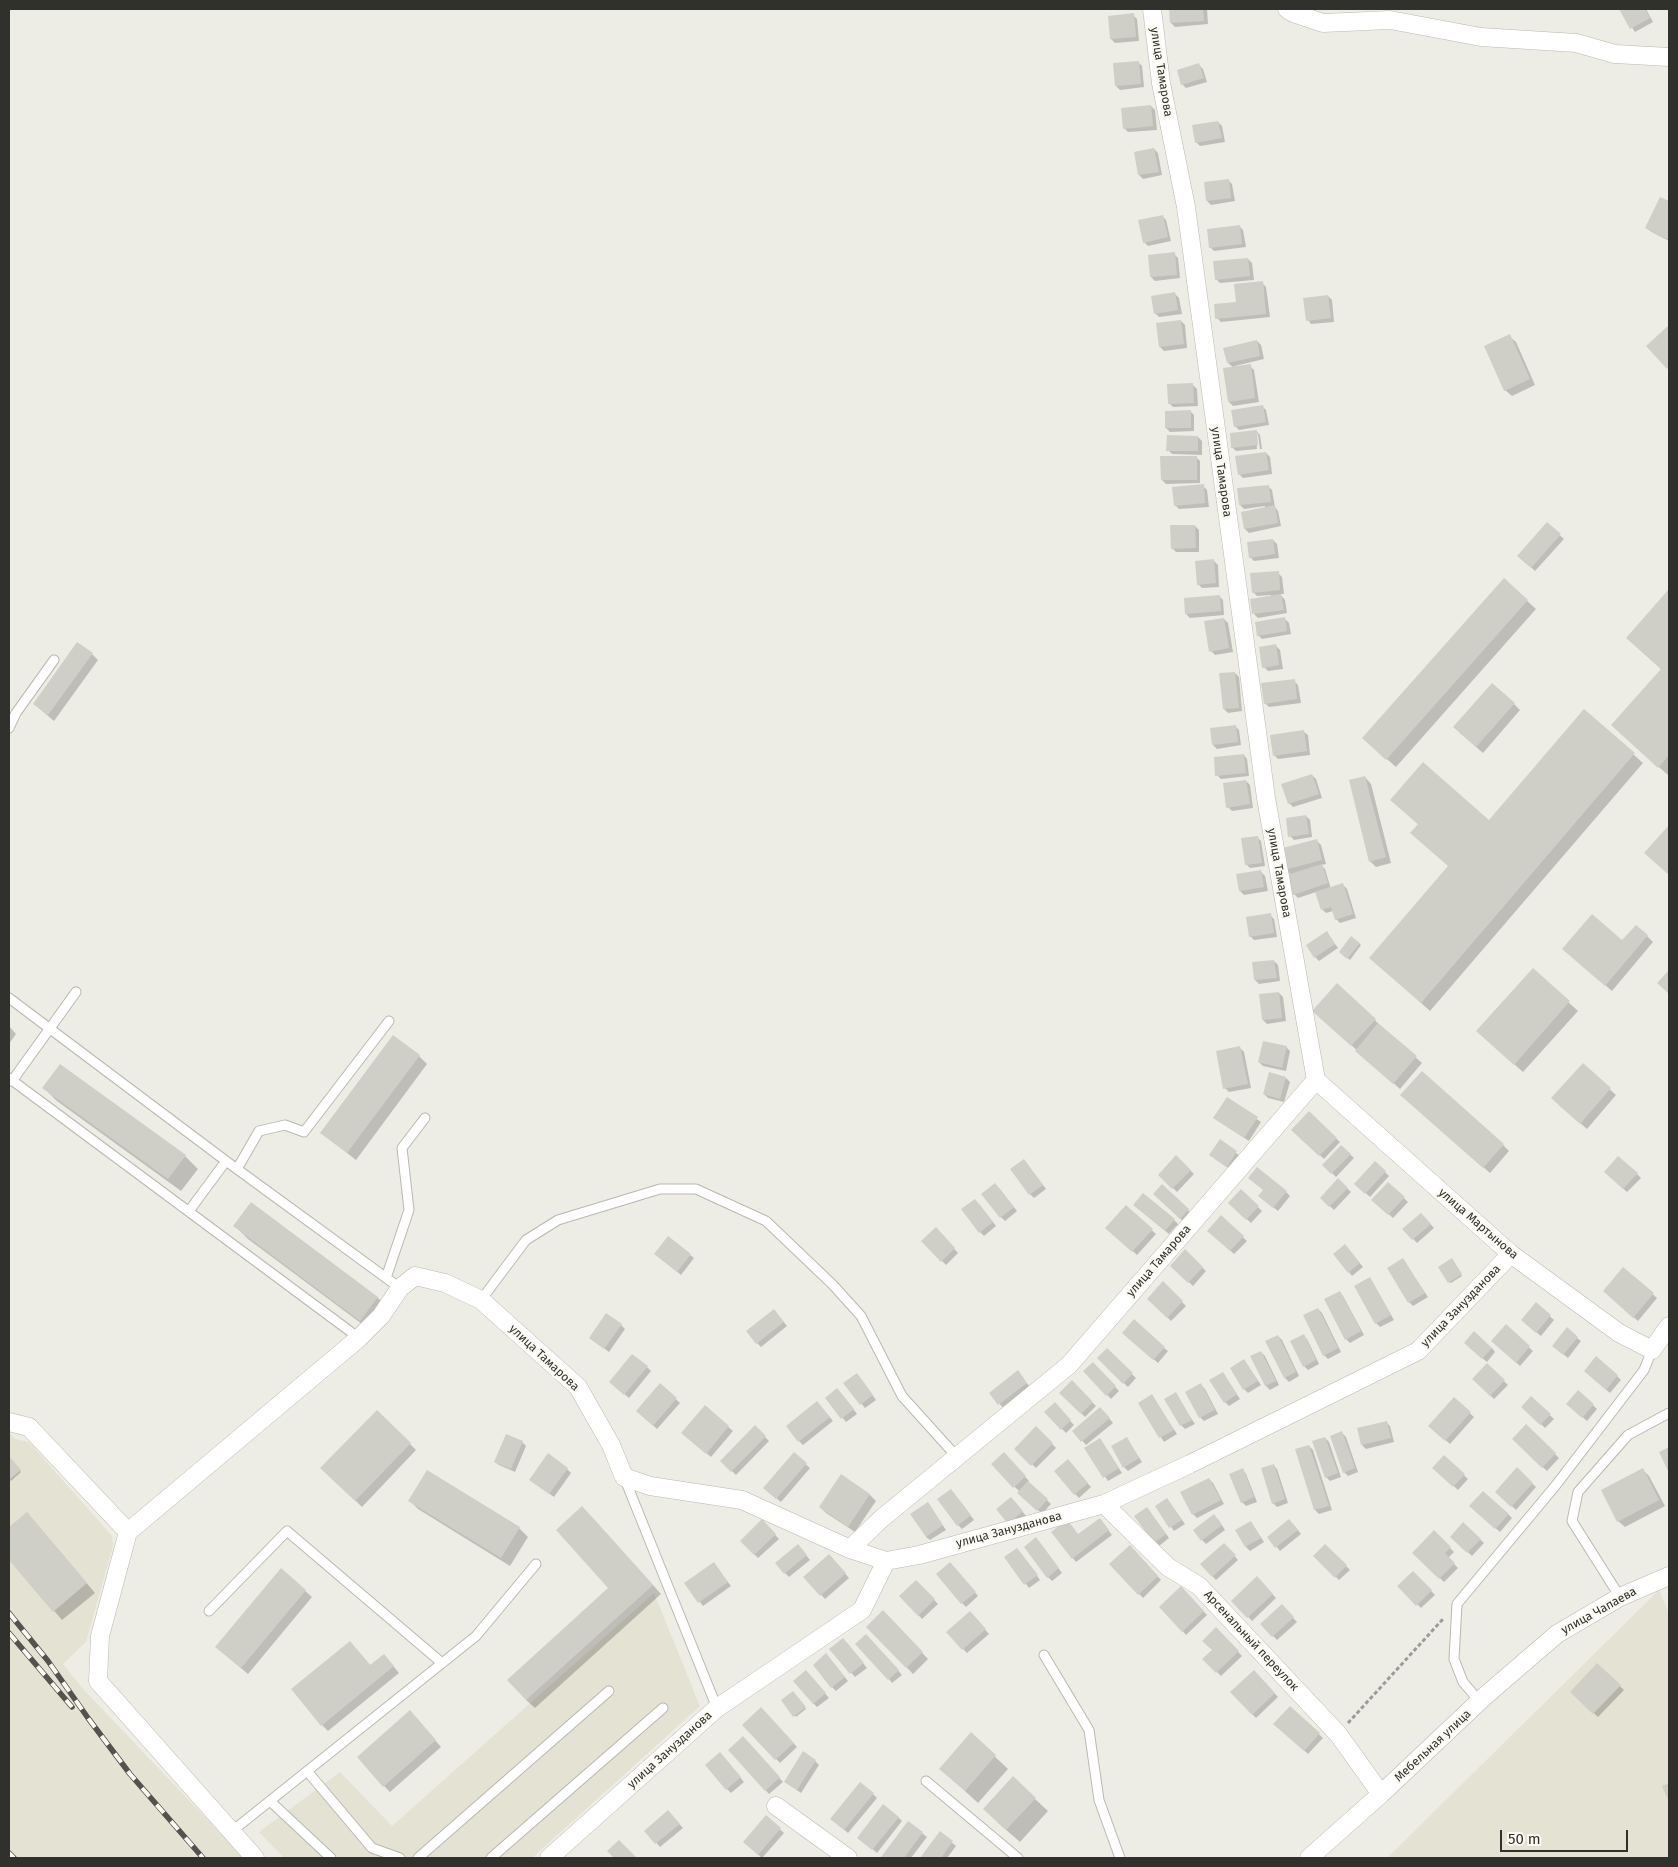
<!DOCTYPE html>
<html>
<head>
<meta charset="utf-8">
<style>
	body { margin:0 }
	#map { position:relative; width:1678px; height:1867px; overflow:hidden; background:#eeede5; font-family:"Fira Sans",sans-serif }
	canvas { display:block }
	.frame { position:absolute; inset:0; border:10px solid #30302d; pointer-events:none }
	.scale { position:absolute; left:1500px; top:1830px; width:128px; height:22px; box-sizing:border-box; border:2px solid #30302d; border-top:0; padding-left:6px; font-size:15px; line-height:18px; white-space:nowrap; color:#30302d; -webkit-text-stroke:4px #fcfaf2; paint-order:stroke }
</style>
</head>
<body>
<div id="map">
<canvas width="1678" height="1867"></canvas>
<div class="frame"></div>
<div class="scale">50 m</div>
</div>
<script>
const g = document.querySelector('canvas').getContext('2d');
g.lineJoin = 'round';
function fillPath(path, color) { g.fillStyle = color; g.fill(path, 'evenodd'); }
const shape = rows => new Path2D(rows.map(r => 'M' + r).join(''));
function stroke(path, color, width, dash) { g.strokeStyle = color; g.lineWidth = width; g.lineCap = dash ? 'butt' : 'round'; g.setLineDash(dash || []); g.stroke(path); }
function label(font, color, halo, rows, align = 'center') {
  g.font = font + ' "Fira Sans",sans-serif'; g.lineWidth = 4.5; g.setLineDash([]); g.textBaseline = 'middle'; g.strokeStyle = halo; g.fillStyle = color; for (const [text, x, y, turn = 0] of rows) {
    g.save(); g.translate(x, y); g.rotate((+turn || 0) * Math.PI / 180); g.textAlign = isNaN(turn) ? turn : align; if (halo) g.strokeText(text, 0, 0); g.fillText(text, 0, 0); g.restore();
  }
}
fillPath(shape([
	[9,1432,15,1439,29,1442,112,1536,113,1546,86,1642,63,1664,84,1690,244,1858,9,1858],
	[1659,1590,1669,1613,1669,1858,1387,1858],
	[654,1593,700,1706,532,1858,284,1858,259,1832,340,1772,392,1826]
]), '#e4e2d3');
fillPath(shape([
	[1170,9,1207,9,1208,24,1175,27,1171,23],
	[1620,9,1646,9,1653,22,1635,32],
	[1133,15,1137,19,1139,41,1115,43,1111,39,1109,17],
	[1138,62,1142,66,1144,87,1120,90,1116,86],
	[1199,65,1203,69,1207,82,1186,88,1182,84],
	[1151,106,1155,110,1157,130,1128,132,1124,128],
	[1218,122,1222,126,1225,142,1200,146,1196,142],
	[1154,149,1158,153,1162,175,1143,179,1139,175],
	[1228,180,1232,184,1235,201,1211,205,1207,201],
	[1660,198,1669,203,1669,241,1650,231,1646,227],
	[1162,216,1166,220,1171,241,1148,246,1144,242],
	[1239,226,1243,230,1246,247,1214,251,1210,247],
	[1174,254,1178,258,1180,278,1155,281,1151,277,1150,256],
	[1248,259,1252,263,1254,280,1220,283,1216,279],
	[1262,283,1266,287,1270,317,1221,322,1217,318],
	[1175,294,1179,298,1182,314,1159,317,1155,313],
	[1328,296,1332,300,1334,322,1311,324,1308,320],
	[1181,321,1185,325,1187,348,1164,351,1160,347],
	[1509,336,1516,342,1535,385,1512,396,1505,390],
	[1257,341,1261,345,1264,359,1235,366,1236,368,1250,366,1254,370,1259,402,1233,406,1229,402,1234,368,1228,363],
	[1193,385,1197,389,1198,406,1173,407,1169,403],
	[1262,406,1266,410,1269,425,1239,430,1235,426],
	[1190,411,1194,415,1194,431,1170,432,1166,428],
	[1256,431,1260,435,1262,449,1260,449,1258,434,1256,434,1257,449,1236,451,1232,447],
	[1198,437,1202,441,1202,455,1172,454,1168,450],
	[1266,453,1270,457,1272,474,1243,478,1239,474],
	[1196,457,1200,461,1200,483,1166,484,1162,480],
	[1203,486,1207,490,1209,507,1179,509,1175,505],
	[1268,486,1272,490,1275,507,1278,511,1281,526,1249,533,1245,529,1265,508,1265,506,1244,509,1240,505],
	[1547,524,1564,539,1535,571,1519,556],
	[1195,526,1199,530,1199,552,1176,552,1172,548],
	[1273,540,1277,544,1279,558,1254,561,1250,557],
	[1214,561,1218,565,1219,587,1202,588,1198,584],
	[1278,573,1282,577,1284,594,1280,594,1285,600,1287,613,1258,618,1254,614,1271,597,1271,595,1257,596,1253,592],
	[1504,580,1536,609,1396,767,1372,746],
	[1669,591,1669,773,1668,775,1621,734,1662,670,1627,638],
	[1219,596,1223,600,1224,615,1190,618,1186,614],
	[1224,619,1228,623,1233,652,1215,655,1211,651],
	[1285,619,1289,623,1291,634,1262,639,1258,635],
	[1276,646,1280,650,1283,669,1268,671,1264,667],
	[92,654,98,660,54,721,34,704],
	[1235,673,1239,677,1242,711,1228,713,1224,709],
	[1294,681,1298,685,1301,703,1269,707,1265,703],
	[1514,704,1520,710,1483,753,1460,733],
	[1584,711,1643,763,1430,1011,1371,958,1449,867,1419,825,1391,800,1489,821],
	[1235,726,1239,730,1241,745,1217,749,1213,745],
	[1304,732,1308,735,1310,755,1278,759,1274,755],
	[1244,755,1247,759,1249,776,1221,779,1217,775],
	[1312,775,1316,779,1322,798,1293,807,1289,803],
	[1365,777,1371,784,1391,863,1376,867,1370,861],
	[1246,781,1250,785,1253,808,1232,811,1228,807],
	[1306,816,1310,820,1312,837,1294,840,1290,836],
	[1257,837,1261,841,1265,866,1250,868,1246,864],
	[1317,841,1321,845,1326,864,1321,865,1325,869,1331,889,1343,885,1347,889,1356,918,1340,923,1336,919,1333,911,1326,913,1322,909,1316,892,1298,898,1294,894,1291,875,1285,869],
	[1261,872,1265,876,1268,891,1244,895,1240,891],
	[1270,915,1274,919,1277,937,1254,940,1250,936],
	[1327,933,1338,948,1319,961,1315,957],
	[1647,936,1653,942,1612,991,1570,955],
	[1352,938,1361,945,1350,960,1340,952],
	[1274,961,1278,965,1280,981,1259,984,1255,980],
	[1533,970,1578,1011,1523,1072,1487,1040],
	[1279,993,1283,997,1286,1021,1267,1024,1263,1020],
	[1320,1017,1375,1020,1381,1027,1422,1063,1400,1089],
	[9,1026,16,1034,9,1044],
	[1286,1047,1290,1051,1286,1071,1263,1066,1259,1062],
	[1240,1048,1244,1052,1251,1088,1229,1092,1225,1088],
	[419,1056,427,1064,356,1160,322,1133],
	[1583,1065,1616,1095,1587,1129,1559,1105],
	[1286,1078,1290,1082,1284,1102,1268,1098,1264,1094],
	[44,1088,185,1156,198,1169,181,1191,57,1101],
	[1227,1099,1261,1122,1249,1141,1215,1118],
	[1408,1101,1503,1145,1509,1151,1490,1173],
	[1309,1113,1340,1142,1324,1159,1293,1130],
	[1220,1141,1240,1156,1231,1170,1215,1159],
	[1341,1146,1354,1158,1336,1177,1324,1165],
	[1176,1157,1194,1174,1177,1192,1160,1175],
	[1024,1160,1046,1189,1034,1198,1030,1194],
	[1375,1163,1389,1176,1370,1197,1356,1184],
	[1637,1174,1641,1178,1627,1192,1609,1176],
	[1338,1180,1351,1192,1334,1210,1321,1198],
	[1388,1183,1408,1202,1393,1218,1373,1200],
	[1162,1186,1192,1214,1184,1222,1155,1194],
	[999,1188,1017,1211,1005,1221,1001,1217],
	[1241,1191,1262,1211,1251,1223,1230,1203],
	[1264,1191,1286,1192,1290,1196,1278,1211,1264,1200],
	[979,1204,996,1226,984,1236,980,1232],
	[1126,1207,1156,1234,1137,1255,1107,1228],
	[1139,1209,1174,1220,1178,1224,1169,1234],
	[1221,1217,1247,1241,1234,1254,1209,1231],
	[1425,1218,1434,1228,1417,1243,1404,1229],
	[235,1226,377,1297,390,1310,374,1333,248,1239],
	[936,1229,958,1253,946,1265,923,1241],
	[1349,1250,1363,1267,1352,1276,1349,1272],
	[1185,1251,1206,1271,1193,1286,1172,1266],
	[690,1255,694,1258,681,1275,660,1257],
	[1403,1260,1428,1297,1413,1306,1409,1302],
	[1453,1262,1462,1276,1451,1283,1449,1282],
	[1624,1269,1657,1298,1638,1321,1608,1295],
	[1369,1279,1373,1283,1394,1320,1380,1327,1376,1323],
	[1163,1283,1186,1306,1171,1321,1149,1299],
	[1340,1292,1343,1296,1364,1335,1350,1343,1346,1339],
	[1536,1304,1554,1320,1541,1336,1526,1324],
	[1318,1309,1322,1313,1341,1352,1328,1359,1324,1355],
	[778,1315,787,1326,761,1347,757,1343],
	[621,1325,625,1329,609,1352,590,1338],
	[1506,1326,1533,1351,1520,1366,1497,1345],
	[1303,1335,1307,1339,1319,1364,1308,1370,1304,1366],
	[1278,1336,1282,1340,1299,1376,1289,1382,1285,1378,1267,1342],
	[1128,1337,1164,1348,1168,1351,1158,1363],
	[1577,1338,1581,1341,1568,1358,1558,1350],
	[1469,1347,1492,1348,1495,1352,1487,1362],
	[1107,1350,1136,1378,1128,1387,1098,1358],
	[1261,1352,1265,1356,1279,1385,1270,1390,1266,1386,1252,1356],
	[1244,1360,1261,1385,1248,1393,1244,1389],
	[1093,1364,1119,1391,1111,1399,1085,1371],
	[1487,1365,1508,1385,1494,1399,1474,1379],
	[647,1367,651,1371,629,1398,614,1385],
	[1222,1373,1240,1399,1229,1406,1225,1402],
	[1589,1375,1617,1376,1621,1380,1610,1393],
	[1021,1376,1030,1387,1003,1408,991,1393],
	[861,1379,876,1400,865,1408,845,1384],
	[1072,1382,1096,1406,1085,1417,1061,1393],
	[660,1385,680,1403,657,1429,641,1414],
	[1201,1385,1205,1389,1218,1414,1204,1421,1200,1417],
	[1578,1391,1597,1409,1587,1421,1568,1404],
	[841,1393,857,1414,846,1422,826,1398],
	[1175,1394,1195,1424,1185,1429,1181,1425],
	[1152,1396,1177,1434,1164,1442,1139,1404],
	[1531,1398,1554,1419,1545,1428,1523,1407],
	[1454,1399,1474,1417,1450,1444,1434,1430],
	[1054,1404,1074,1425,1066,1433,1046,1412],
	[705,1407,733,1431,711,1457,687,1437],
	[821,1407,833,1421,803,1445,799,1441],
	[377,1411,416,1450,362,1507,322,1468],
	[1104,1412,1113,1423,1086,1445,1074,1431],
	[1386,1422,1390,1426,1394,1442,1366,1449,1362,1445],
	[1526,1426,1559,1458,1547,1471,1513,1439],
	[755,1427,769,1441,736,1475,722,1461],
	[1037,1428,1056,1448,1036,1468,1016,1449],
	[1342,1433,1346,1437,1358,1472,1348,1476,1344,1472],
	[1325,1438,1329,1442,1341,1477,1330,1481,1326,1477],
	[1100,1439,1122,1473,1108,1481,1086,1448],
	[1127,1439,1142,1462,1128,1471,1124,1467],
	[522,1442,526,1446,515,1472,499,1465,495,1462],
	[1309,1446,1313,1450,1332,1510,1319,1514,1315,1510],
	[794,1454,810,1468,781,1502,769,1492],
	[1004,1454,1029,1481,1028,1482,1051,1504,1042,1514,992,1464],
	[1444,1457,1468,1479,1458,1490,1434,1468],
	[9,1458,21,1472,11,1481,9,1478],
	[1071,1465,1091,1487,1079,1498,1075,1494],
	[1273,1465,1277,1469,1288,1503,1277,1507,1273,1503],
	[567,1469,571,1473,554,1497,534,1483],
	[1517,1469,1536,1487,1516,1510,1497,1492],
	[1243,1470,1246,1474,1257,1502,1246,1506,1242,1502],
	[1643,1470,1649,1476,1665,1506,1625,1527,1618,1521],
	[428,1472,519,1528,528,1537,510,1566,418,1509,410,1501],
	[1209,1479,1213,1483,1224,1504,1197,1518,1193,1514],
	[869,1494,876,1501,855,1532,826,1513,820,1507],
	[954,1494,974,1520,962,1529,958,1525],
	[1167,1499,1185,1524,1174,1531,1156,1506],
	[1015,1502,1026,1516,1013,1527,1009,1523],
	[928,1504,946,1530,930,1540,926,1537],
	[1475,1510,1508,1514,1512,1518,1500,1532],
	[1150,1512,1169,1538,1159,1546,1155,1542],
	[27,1513,95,1593,62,1620,9,1558,9,1529],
	[591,1516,661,1594,535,1708,526,1700,610,1588],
	[1218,1519,1225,1530,1206,1544,1202,1540],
	[762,1521,779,1539,758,1558,741,1541],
	[1251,1522,1264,1542,1250,1551,1246,1547],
	[1103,1523,1112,1535,1076,1562,1073,1558,1079,1536],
	[1293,1524,1301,1534,1280,1551,1268,1537],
	[1464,1524,1484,1543,1472,1556,1452,1537],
	[1434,1532,1454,1552,1448,1558,1458,1568,1444,1582,1414,1553],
	[1040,1543,1062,1573,1052,1581,1048,1577],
	[1224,1544,1238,1560,1216,1580,1202,1565],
	[1325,1545,1350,1570,1339,1580,1315,1556],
	[1130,1546,1161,1580,1143,1598,1111,1564],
	[802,1550,810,1560,789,1577,785,1573],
	[1021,1553,1040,1580,1029,1588,1006,1558],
	[833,1560,849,1578,825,1599,805,1577],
	[954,1567,978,1596,966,1607,962,1603],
	[717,1568,731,1586,703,1606,686,1583],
	[281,1570,312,1597,248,1674,223,1653],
	[1413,1572,1435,1595,1421,1608,1399,1586],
	[1257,1578,1276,1598,1252,1621,1233,1601],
	[916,1581,938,1604,922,1619,900,1596],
	[1181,1588,1207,1615,1186,1635,1161,1607],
	[1282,1606,1297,1622,1277,1640,1262,1624],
	[883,1612,928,1659,913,1674,868,1627],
	[974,1617,989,1634,967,1653,948,1633],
	[1216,1629,1242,1656,1221,1676,1204,1659,1213,1650],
	[870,1639,902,1675,892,1683,889,1679],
	[350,1642,371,1666,384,1655,399,1673,328,1731,322,1725],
	[847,1643,867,1668,855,1677,831,1649],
	[830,1659,848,1681,836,1691,832,1687],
	[1597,1665,1624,1690,1598,1717,1571,1692],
	[1254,1671,1278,1697,1256,1718,1231,1692],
	[810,1676,829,1698,817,1707,813,1703],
	[793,1692,806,1709,796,1717,782,1701],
	[1290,1707,1323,1738,1308,1754,1275,1724],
	[761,1709,797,1747,780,1763,744,1725],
	[416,1718,441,1747,390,1792,384,1786],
	[971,1734,1008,1769,978,1803,941,1769],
	[743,1738,783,1782,769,1794,729,1750],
	[724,1758,744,1782,731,1793,727,1789],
	[815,1761,819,1765,801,1793,785,1782],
	[873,1794,877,1798,848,1833,836,1823],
	[1035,1799,1048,1811,1020,1842,997,1822],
	[672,1816,683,1828,660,1847,646,1831],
	[766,1817,784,1833,762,1858,744,1842],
	[898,1817,902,1821,877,1853,863,1841],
	[909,1823,927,1837,911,1858,884,1858,883,1857],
	[940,1833,956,1846,947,1858,922,1858]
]), '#0003');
fillPath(shape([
	[1169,9,1203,9,1204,21,1170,23],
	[1619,9,1645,9,1650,18,1630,29],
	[1134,13,1136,37,1110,39,1108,16],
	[1139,61,1141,84,1115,86,1113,63],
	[1199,63,1204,78,1181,85,1177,70],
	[1151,105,1153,126,1123,129,1121,108],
	[1218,121,1222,138,1195,143,1192,125],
	[1154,148,1159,172,1138,175,1134,152],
	[1229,179,1231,198,1206,201,1204,182],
	[1660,197,1669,201,1669,240,1645,228],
	[1163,215,1168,237,1143,243,1138,220],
	[1240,225,1242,244,1209,248,1207,229],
	[1175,252,1177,275,1150,277,1148,255],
	[1248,258,1250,276,1215,280,1213,261],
	[1263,281,1266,314,1215,319,1214,304,1236,302,1234,284],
	[1175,292,1178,310,1154,314,1151,296],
	[1328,295,1331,318,1306,321,1303,298],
	[1181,320,1184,344,1159,347,1156,323],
	[1669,325,1669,367,1667,369,1646,346],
	[1510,334,1530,379,1504,391,1484,346],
	[1257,340,1260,356,1227,363,1223,348],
	[1251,364,1255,398,1228,402,1223,368],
	[1193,383,1194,403,1168,404,1167,384],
	[1263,405,1266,422,1234,427,1231,410],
	[1191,410,1191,428,1165,428,1165,411],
	[1257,430,1258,445,1231,448,1230,433],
	[1167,435,1198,436,1198,451,1166,451],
	[1266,452,1269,470,1238,475,1235,456],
	[1160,456,1197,456,1197,480,1161,480],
	[1204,484,1205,503,1174,506,1172,487],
	[1269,485,1271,502,1239,505,1237,488],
	[1275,505,1278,523,1244,529,1241,512],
	[1547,522,1561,534,1531,568,1517,556],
	[1170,525,1195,525,1196,548,1171,549],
	[1273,539,1275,554,1249,558,1247,542],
	[1214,559,1216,583,1197,585,1195,561],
	[1279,571,1280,590,1252,593,1250,573],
	[1504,578,1528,600,1386,760,1362,738],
	[1669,589,1669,755,1658,768,1611,725,1661,669,1626,638],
	[1281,594,1284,610,1252,614,1250,599],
	[1220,595,1221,611,1185,614,1184,598],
	[1285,617,1287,631,1257,636,1255,622],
	[1224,618,1229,648,1209,652,1204,621],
	[77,642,93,653,48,715,33,704],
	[1276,644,1279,665,1262,668,1259,647],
	[1235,672,1239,708,1223,709,1219,673],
	[1295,679,1297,699,1264,704,1261,683],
	[1492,683,1515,703,1476,747,1453,727],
	[1584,709,1635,753,1421,1003,1369,958,1448,866,1410,833,1418,824,1390,800,1423,762,1489,820],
	[1236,725,1238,742,1212,745,1210,728],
	[1304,730,1307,751,1273,756,1270,735],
	[1244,754,1246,773,1215,776,1214,757],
	[1312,774,1319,794,1288,804,1281,784],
	[1365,776,1386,857,1369,862,1349,780],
	[1246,780,1250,804,1226,808,1223,783],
	[1306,815,1309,834,1288,837,1286,818],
	[1669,825,1669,875,1644,853],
	[1258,836,1262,863,1245,865,1241,838],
	[1317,839,1322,860,1284,870,1279,849],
	[1322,864,1328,883,1293,895,1287,875],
	[1261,870,1264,887,1239,891,1236,874],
	[1343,883,1353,914,1335,920,1331,907,1321,910,1315,892],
	[1271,913,1274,933,1249,937,1246,917],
	[1592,914,1622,940,1636,925,1648,935,1605,986,1562,949],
	[1327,931,1335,944,1314,958,1306,945],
	[1351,936,1360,943,1347,959,1339,952],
	[1274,960,1277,978,1254,980,1252,962],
	[1533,968,1570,1001,1514,1065,1476,1031],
	[1669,970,1669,994,1657,983],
	[1337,983,1376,1019,1351,1046,1312,1011],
	[1279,992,1282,1018,1262,1020,1259,994],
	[1378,1023,1417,1056,1393,1084,1355,1051],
	[393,1035,420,1055,347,1153,320,1133],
	[1263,1041,1287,1046,1282,1068,1258,1062],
	[1240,1046,1248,1084,1223,1089,1216,1051],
	[1583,1063,1611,1088,1580,1124,1551,1098],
	[60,1064,186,1155,168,1179,42,1088],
	[1422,1071,1504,1144,1483,1168,1400,1095],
	[1269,1072,1286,1077,1280,1099,1263,1094],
	[1227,1097,1258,1117,1244,1138,1213,1118],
	[1309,1111,1337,1138,1319,1156,1291,1130],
	[1220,1139,1237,1151,1227,1167,1209,1155],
	[1341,1145,1351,1154,1331,1174,1322,1165],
	[1176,1155,1191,1170,1172,1189,1158,1175],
	[1618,1156,1638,1173,1623,1189,1604,1172],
	[1024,1159,1043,1185,1029,1195,1010,1169],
	[1375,1161,1386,1171,1365,1194,1354,1184],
	[1257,1167,1287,1191,1273,1208,1258,1196,1263,1190,1248,1178],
	[1338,1178,1348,1188,1329,1207,1320,1198],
	[1388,1182,1405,1197,1388,1215,1371,1200],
	[995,1183,1014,1207,1000,1218,981,1194],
	[1162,1184,1189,1209,1180,1219,1153,1194],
	[1241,1189,1259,1206,1246,1220,1228,1203],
	[1143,1193,1175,1219,1165,1231,1133,1205],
	[975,1199,993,1222,979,1233,961,1209],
	[251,1202,378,1297,360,1321,233,1226],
	[1126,1205,1153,1229,1132,1252,1105,1228],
	[1421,1213,1431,1224,1412,1240,1402,1229],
	[1221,1215,1244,1236,1230,1251,1207,1231],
	[936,1227,955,1248,941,1262,921,1241],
	[668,1236,691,1254,677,1272,654,1254],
	[1345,1244,1360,1263,1348,1273,1333,1254],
	[1185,1249,1203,1267,1188,1283,1170,1266],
	[1403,1258,1425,1293,1408,1303,1387,1268],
	[1452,1258,1462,1274,1448,1283,1438,1267],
	[1623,1267,1654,1293,1633,1318,1603,1291],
	[1370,1277,1391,1315,1375,1324,1354,1286],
	[1163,1281,1183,1301,1167,1318,1147,1299],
	[1340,1291,1361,1331,1345,1340,1324,1299],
	[1536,1302,1551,1315,1536,1333,1521,1320],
	[1318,1308,1338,1348,1323,1356,1303,1315],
	[774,1309,784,1322,756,1344,746,1331],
	[606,1313,622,1324,604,1349,589,1338],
	[1134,1319,1165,1347,1153,1360,1122,1333],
	[1506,1324,1530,1346,1516,1363,1491,1341],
	[1567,1327,1578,1337,1563,1355,1552,1346],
	[1474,1331,1492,1348,1482,1359,1464,1343],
	[1304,1334,1316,1360,1303,1367,1290,1341],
	[1278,1335,1296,1372,1284,1378,1265,1341],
	[1107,1348,1133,1373,1123,1384,1097,1358],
	[1261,1351,1276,1381,1265,1386,1250,1356],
	[632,1354,648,1366,624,1395,609,1382],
	[1596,1356,1618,1375,1606,1390,1584,1371],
	[1244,1359,1258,1381,1243,1390,1230,1368],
	[1093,1362,1116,1386,1106,1396,1083,1371],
	[1487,1363,1505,1380,1490,1396,1472,1379],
	[1018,1370,1027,1383,998,1405,989,1393],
	[1223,1372,1237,1394,1224,1403,1209,1380],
	[857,1373,873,1395,860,1405,843,1383],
	[1072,1380,1093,1402,1081,1414,1059,1393],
	[660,1383,677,1398,653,1426,636,1411],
	[1201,1383,1215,1410,1199,1418,1185,1392],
	[837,1388,854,1409,841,1419,825,1398],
	[1578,1390,1594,1404,1582,1418,1566,1404],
	[1176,1392,1192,1420,1180,1426,1164,1399],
	[1152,1394,1174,1430,1159,1438,1138,1403],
	[1531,1396,1551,1414,1540,1425,1521,1407],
	[1454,1397,1471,1412,1445,1441,1428,1426],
	[817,1401,830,1417,798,1442,786,1426],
	[1055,1402,1071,1420,1061,1430,1044,1412],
	[705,1405,729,1426,706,1454,681,1433],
	[1100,1407,1110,1418,1081,1442,1072,1431],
	[377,1410,411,1443,355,1501,320,1468],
	[1387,1421,1391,1438,1361,1445,1357,1428],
	[1526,1424,1556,1453,1542,1468,1512,1439],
	[755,1425,766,1436,731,1472,720,1461],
	[1036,1426,1053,1443,1031,1466,1014,1449],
	[1342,1431,1355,1468,1343,1473,1330,1436],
	[506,1434,523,1441,511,1469,494,1462],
	[1127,1437,1139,1458,1123,1468,1111,1446],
	[1325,1437,1338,1473,1325,1478,1312,1441],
	[1100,1438,1119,1468,1103,1478,1084,1448],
	[1309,1445,1329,1506,1314,1510,1295,1449],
	[1669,1447,1669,1473,1659,1452],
	[794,1452,807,1463,776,1499,763,1488],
	[1004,1452,1026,1476,1013,1488,991,1464],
	[548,1453,568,1468,549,1494,529,1480],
	[1444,1455,1465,1474,1453,1487,1432,1468],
	[9,1456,21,1470,9,1480],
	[1068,1459,1088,1483,1074,1495,1054,1471],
	[1274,1464,1285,1499,1272,1504,1261,1468],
	[1517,1467,1533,1483,1511,1507,1495,1492],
	[1243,1468,1254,1497,1241,1503,1229,1474],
	[1643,1468,1659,1500,1617,1522,1601,1490],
	[427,1470,520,1527,501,1558,408,1501],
	[841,1474,870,1494,848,1527,819,1507],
	[1209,1478,1221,1500,1192,1515,1180,1492],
	[1028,1481,1048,1499,1037,1511,1017,1493],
	[951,1489,971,1515,957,1526,937,1499],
	[1483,1491,1509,1514,1495,1529,1469,1506],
	[1011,1497,1023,1511,1008,1524,996,1509],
	[1167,1498,1182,1520,1169,1528,1155,1506],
	[928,1502,943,1525,926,1537,910,1514],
	[582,1506,653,1585,526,1700,507,1680,608,1588,556,1530],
	[1147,1507,1166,1534,1154,1543,1134,1516],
	[27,1512,87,1583,53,1612,9,1560,9,1527],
	[1214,1514,1222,1525,1201,1541,1193,1530],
	[1100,1518,1109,1530,1072,1559,1051,1532,1067,1519,1078,1534],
	[762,1519,776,1534,754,1555,740,1541],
	[1289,1519,1298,1530,1275,1548,1267,1537],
	[1251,1521,1261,1538,1245,1547,1235,1530],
	[1463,1522,1481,1539,1467,1553,1450,1537],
	[1434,1530,1451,1547,1445,1553,1455,1563,1439,1579,1412,1553],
	[1036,1537,1059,1568,1047,1578,1024,1547],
	[1224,1543,1236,1555,1212,1577,1200,1564],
	[798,1544,807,1555,784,1574,775,1563],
	[1325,1544,1347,1565,1335,1578,1313,1556],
	[1130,1545,1158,1576,1138,1595,1109,1564],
	[1017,1548,1038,1575,1024,1585,1004,1557],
	[829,1554,846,1573,820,1596,803,1577],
	[714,1562,728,1582,698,1603,684,1583],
	[950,1562,976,1592,961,1604,936,1574],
	[281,1568,306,1590,241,1668,215,1647],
	[1413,1571,1432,1590,1416,1606,1397,1586],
	[1257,1576,1273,1594,1247,1618,1231,1601],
	[916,1580,935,1599,918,1616,899,1596],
	[1181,1586,1204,1611,1182,1632,1159,1607],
	[1282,1604,1294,1617,1272,1637,1260,1624],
	[883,1610,923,1652,906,1668,866,1627],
	[970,1611,986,1629,962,1650,946,1632],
	[1216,1627,1239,1651,1216,1673,1202,1659,1212,1650,1202,1641],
	[866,1634,899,1670,888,1680,855,1644],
	[843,1638,864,1663,850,1674,829,1649],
	[350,1641,370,1665,384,1654,394,1666,321,1726,291,1689],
	[826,1653,845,1677,831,1688,813,1665],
	[1597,1663,1621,1685,1593,1714,1570,1692],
	[806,1670,826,1693,813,1704,793,1681],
	[1254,1670,1275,1693,1252,1715,1230,1692],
	[793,1691,806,1707,793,1717,781,1700],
	[1290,1706,1320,1733,1304,1751,1273,1724],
	[761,1707,794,1743,775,1760,742,1725],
	[410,1710,436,1740,383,1787,357,1757],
	[971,1732,996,1755,965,1791,939,1769],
	[743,1736,780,1777,765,1791,728,1750],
	[803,1751,816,1760,797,1790,784,1782],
	[720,1752,741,1777,726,1790,705,1765],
	[1013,1776,1036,1798,1006,1830,983,1809],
	[860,1782,874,1793,844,1830,830,1819],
	[1669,1783,1669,1802,1662,1786],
	[883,1804,899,1817,872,1850,857,1838],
	[668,1810,680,1824,655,1844,644,1831],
	[766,1815,781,1828,758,1855,743,1842],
	[908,1821,923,1832,904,1858,883,1858,881,1857],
	[940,1831,953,1841,941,1858,920,1858],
	[619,1840,636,1857,635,1858,614,1858,607,1851]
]), '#d0cfc7');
const service = shape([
	[9,728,16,713,54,660],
	[9,998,226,1161,400,1288],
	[9,1078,359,1338],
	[9,1081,12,1081,76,992],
	[237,1169,259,1131,285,1125,304,1132,389,1021],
	[189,1211,226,1161],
	[386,1278,409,1210,402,1148,425,1118],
	[481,1300,526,1240,558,1220,660,1189,696,1189,766,1221,833,1285,861,1316,902,1396,957,1457],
	[624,1477,717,1708],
	[1620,1597,1572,1521,1578,1492,1628,1435,1669,1413],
	[209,1611,287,1531,442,1663],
	[1044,1655,1089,1730,1099,1800,1120,1858],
	[1480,1702,1463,1682,1454,1659,1457,1604,1556,1485,1644,1370,1652,1350],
	[307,1771,372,1848,400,1858],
	[926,1781,1018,1858],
	[270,1801,331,1858],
	[231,1832,476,1636,536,1564],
	[418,1858,609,1691],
	[491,1858,663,1708]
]);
const minor = shape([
	[1152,9,1161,83,1186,207,1266,798,1316,1080],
	[1287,9,1293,13,1323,23,1390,20,1481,37,1576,43,1615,54,1669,57],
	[1316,1080,1511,1254,1619,1333,1652,1350,1669,1326],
	[9,1422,29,1427,128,1532],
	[1104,1504,1168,1567,1199,1586,1338,1734,1381,1794],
	[850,1549,886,1561],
	[776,1806,848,1858],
	[255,1858,98,1681,100,1636,128,1532,359,1338,381,1316,400,1288,415,1276,445,1283,481,1300,578,1387,611,1445,624,1477,650,1486,742,1500,850,1549,881,1519,1069,1365,1316,1080],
	[549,1858,717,1708,862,1610,886,1561,919,1555,1104,1504,1190,1464,1418,1351,1511,1254],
	[1309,1858,1381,1794,1485,1696,1557,1634,1620,1597,1669,1576]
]);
stroke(service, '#b9b8b0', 11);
stroke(minor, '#b9b8b0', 19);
stroke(shape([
	[1348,1723,1443,1619]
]), '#9c9b96', 3, [4, 2.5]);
stroke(service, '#fff', 9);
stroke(minor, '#fff', 18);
const rail = shape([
	[9,1613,48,1661,88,1718,130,1774,203,1858],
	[9,1633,72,1707],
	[9,1853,14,1858]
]);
stroke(rail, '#52524e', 5.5);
stroke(rail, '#fcfaf2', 4, [11]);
label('12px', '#30302d', '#fcfaf2', [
	["улица Тамарова",1161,72,81],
	["улица Тамарова",1221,472,82],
	["улица Тамарова",1279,873,80],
	["улица Мартынова",1478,1224,41],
	["улица Тамарова",1159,1261,-49],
	["улица Занузданова",1461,1306,-46],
	["улица Тамарова",544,1358,43],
	["улица Занузданова",1009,1530,-15],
	["улица Чапаева",1599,1611,-29],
	["Арсенальный переулок",1251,1641,47],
	["Мебельная улица",1433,1746,-43],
	["улица Занузданова",670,1750,-42]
]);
</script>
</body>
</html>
